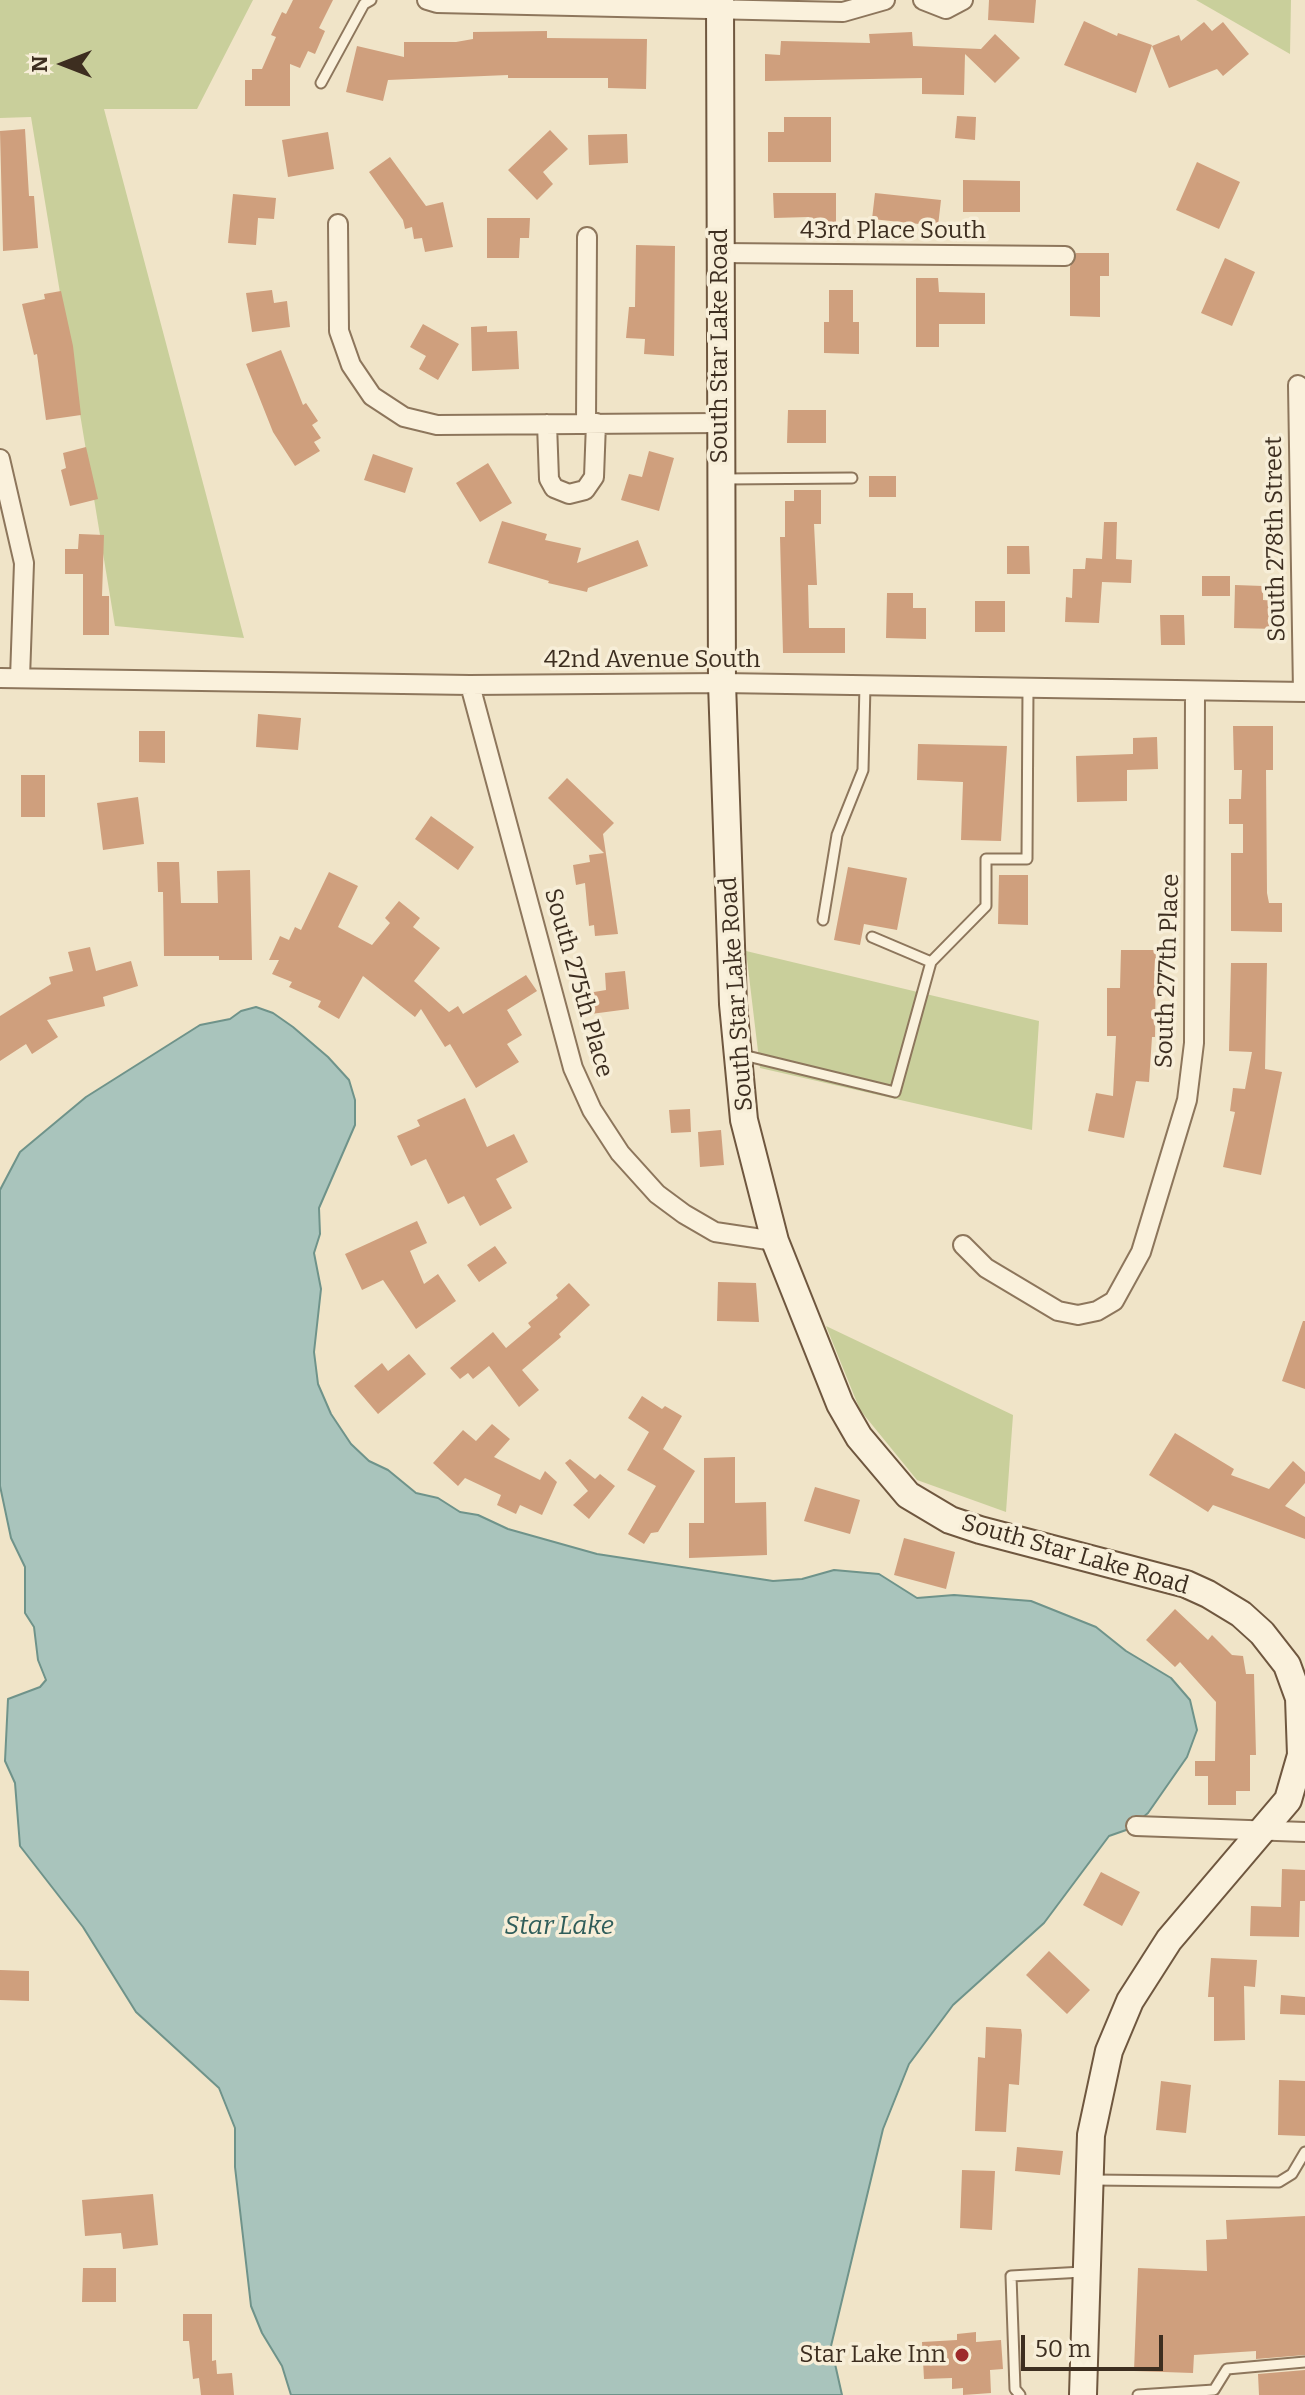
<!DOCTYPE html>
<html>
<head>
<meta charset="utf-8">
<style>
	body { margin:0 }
	#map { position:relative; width:1305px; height:2395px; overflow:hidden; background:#f0e4c8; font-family:Bitter,serif }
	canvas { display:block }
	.north { position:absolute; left:24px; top:24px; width:80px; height:80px; -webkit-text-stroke:6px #f7eed8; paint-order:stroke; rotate:270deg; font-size:22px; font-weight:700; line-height:32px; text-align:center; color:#3d2e20 }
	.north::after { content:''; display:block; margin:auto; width:28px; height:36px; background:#3d2e20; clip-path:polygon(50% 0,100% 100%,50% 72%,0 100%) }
	.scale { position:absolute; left:1021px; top:2335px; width:142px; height:36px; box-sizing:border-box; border:4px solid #3d2e20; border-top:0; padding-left:10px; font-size:24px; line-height:28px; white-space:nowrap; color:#3d2e20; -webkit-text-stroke:6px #f7eed8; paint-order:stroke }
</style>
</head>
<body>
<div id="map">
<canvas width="1305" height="2395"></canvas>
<div class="north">N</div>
<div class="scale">50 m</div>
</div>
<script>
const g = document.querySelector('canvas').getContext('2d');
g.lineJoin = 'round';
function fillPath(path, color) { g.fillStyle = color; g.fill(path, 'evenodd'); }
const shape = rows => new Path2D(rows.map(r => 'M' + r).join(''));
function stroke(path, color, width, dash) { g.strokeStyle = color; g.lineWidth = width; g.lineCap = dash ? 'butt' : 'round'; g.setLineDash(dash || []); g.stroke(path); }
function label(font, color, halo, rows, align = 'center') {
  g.font = font + ' Bitter,serif'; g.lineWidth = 7; g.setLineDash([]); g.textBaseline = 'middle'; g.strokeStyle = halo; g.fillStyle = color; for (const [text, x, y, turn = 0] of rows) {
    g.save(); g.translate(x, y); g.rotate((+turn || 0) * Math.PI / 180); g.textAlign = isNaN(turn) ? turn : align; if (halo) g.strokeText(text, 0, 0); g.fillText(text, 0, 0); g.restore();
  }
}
fillPath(shape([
	[0,0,253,0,197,109,104,109,244,638,115,626,31,117,0,118],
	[1196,0,1291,0,1290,54],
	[746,951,1039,1021,1032,1130,760,1068],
	[826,1326,1013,1415,1006,1512,917,1480,860,1410]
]), '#c9cf9b');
const water = shape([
	[256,1007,273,1013,293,1027,328,1057,349,1080,355,1100,355,1125,319,1208,320,1234,314,1253,321,1289,314,1352,318,1384,331,1414,351,1444,369,1461,388,1470,416,1493,438,1498,460,1512,478,1515,508,1529,597,1554,773,1581,802,1579,834,1570,879,1574,917,1598,954,1595,1031,1601,1096,1627,1126,1651,1171,1678,1190,1700,1197,1730,1187,1757,1148,1813,1129,1829,1109,1836,1044,1923,953,2005,909,2064,883,2129,831,2346,842,2395,291,2395,282,2366,262,2333,251,2306,235,2167,235,2128,219,2088,136,2012,83,1927,20,1846,15,1783,5,1761,8,1699,40,1687,46,1680,38,1660,34,1627,25,1613,25,1567,11,1538,0,1486,0,1190,20,1152,86,1097,200,1025,230,1019,241,1011,256,1007]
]);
fillPath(water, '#a9c4bc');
stroke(water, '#6f938a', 2);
fillPath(shape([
	[293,0,333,0,319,28,325,31,315,54,308,51,300,68,290,64,290,106,245,106,245,80,252,80,252,69,262,69,276,37,271,35,282,12,286,14],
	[989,0,1036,0,1034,23,988,20],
	[1084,21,1117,36,1118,33,1152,45,1136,93,1064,65],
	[1204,22,1212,31,1223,22,1249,54,1223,76,1217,69,1169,88,1152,46,1179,35,1181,41],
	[547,31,547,38,647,39,646,89,608,88,608,78,508,78,508,75,388,80,383,101,346,92,357,46,404,57,404,42,456,42,473,39,473,32],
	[912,32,913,46,981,49,995,34,1020,58,995,83,965,54,964,95,922,94,922,78,765,81,765,54,780,55,781,41,870,43,869,34],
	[957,116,976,117,975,140,955,138],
	[784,117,831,117,831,162,768,162,768,132,784,132],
	[25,129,29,196,34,196,38,248,3,251,0,131],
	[550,130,568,149,543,172,553,184,537,200,508,170],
	[328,132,334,169,288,177,282,140],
	[627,134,628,163,589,165,588,135],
	[390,157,426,206,443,202,453,247,425,252,422,238,414,239,412,227,405,229,403,220,369,172],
	[1197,162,1240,182,1219,229,1176,210],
	[963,180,1020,181,1020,212,963,212],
	[773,193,836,193,836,223,809,223,809,217,774,218],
	[875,193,941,200,938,226,872,219],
	[233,194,276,198,274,219,258,218,256,245,228,243],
	[487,218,530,218,529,238,520,238,519,258,487,258],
	[636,245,675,246,674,356,644,354,645,339,626,338,629,307,635,307],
	[1076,253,1109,253,1109,276,1100,276,1100,317,1070,316,1070,267],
	[1225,258,1255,272,1232,326,1201,313],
	[916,278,938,278,939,292,985,293,985,324,939,324,939,347,916,347],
	[272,290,274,303,287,301,290,327,252,332,246,293],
	[829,290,853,290,853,322,859,322,859,354,824,353,824,322,829,322],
	[61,291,73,346,81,415,46,420,37,354,34,355,22,304,45,299,44,294],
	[423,324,459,344,438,380,419,369,426,356,410,347],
	[487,326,487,332,517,331,519,369,472,371,471,327],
	[281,350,303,405,306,403,318,421,312,425,321,438,314,442,320,451,295,466,273,432,246,364],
	[788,410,826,410,826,443,787,443],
	[86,447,98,499,70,506,61,470,66,468,63,453],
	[649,451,674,458,659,511,621,500,629,474,642,477],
	[373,454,413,468,405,493,364,480],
	[488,463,512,503,480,522,456,483],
	[869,476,896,476,896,497,869,497],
	[794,490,821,490,821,524,814,524,817,585,808,585,809,628,845,628,845,653,783,653,780,537,785,537,785,501,794,501],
	[502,521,547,534,545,540,581,548,577,563,638,540,648,566,588,588,587,592,548,583,549,581,488,563],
	[1104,522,1117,522,1116,559,1132,560,1131,583,1102,582,1099,623,1065,622,1066,597,1072,598,1073,569,1085,569,1086,558,1102,559],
	[79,534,104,535,102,596,109,596,109,635,83,635,83,574,65,574,65,549,78,549],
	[1007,546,1029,546,1030,574,1007,574],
	[1202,576,1230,576,1230,596,1202,596],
	[1235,585,1263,586,1263,600,1276,601,1276,629,1234,628],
	[887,593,913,593,913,608,926,608,926,639,886,638],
	[975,601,1005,601,1005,632,975,632],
	[1160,615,1184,615,1185,645,1161,645],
	[258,714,301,718,298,750,256,747],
	[1233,726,1273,726,1273,770,1266,770,1267,893,1269,903,1282,903,1282,932,1231,931,1231,853,1243,853,1243,824,1229,824,1229,799,1241,799,1242,770,1234,770],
	[139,731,165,731,165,763,139,762],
	[1157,737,1158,769,1127,770,1127,801,1077,802,1076,756,1133,754,1133,738],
	[918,744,1007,746,1001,841,961,840,963,782,917,780],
	[21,775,45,775,45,817,21,817],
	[567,778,614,823,603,834,618,934,595,936,594,925,589,926,585,883,576,885,573,865,590,862,589,855,604,853,548,798],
	[138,797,144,844,103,850,97,803],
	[431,816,474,847,458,870,415,839],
	[157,862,179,862,181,903,218,903,217,871,250,870,252,960,219,960,219,956,164,956,163,892,158,892],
	[848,867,907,878,897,930,864,924,860,945,834,940],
	[329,872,358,886,338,927,372,945,390,923,385,918,399,901,420,918,413,927,440,948,414,981,449,1012,458,1006,463,1014,526,975,537,991,507,1010,522,1035,507,1044,519,1062,476,1088,450,1044,445,1047,421,1009,415,1017,363,976,339,1019,318,1007,321,1001,289,987,292,982,272,974,279,960,269,960,280,936,289,940,295,927,301,930],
	[999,875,1028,875,1028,925,998,924],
	[90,947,96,971,131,961,138,986,103,997,105,1006,47,1020,58,1037,32,1054,26,1044,0,1061,0,1016,51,984,49,977,73,971,68,952],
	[1121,950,1156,950,1155,1037,1152,1037,1149,1082,1136,1081,1124,1138,1088,1131,1096,1093,1113,1096,1116,1036,1107,1036,1107,988,1120,988],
	[1231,963,1267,963,1265,1069,1282,1072,1261,1175,1223,1167,1235,1112,1230,1111,1233,1088,1245,1089,1252,1052,1229,1051],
	[625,971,629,1009,591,1014,588,993,606,990,605,973],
	[465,1098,487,1147,514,1134,528,1162,496,1179,512,1208,480,1226,464,1196,448,1204,426,1159,411,1166,397,1136,420,1126,417,1120],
	[690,1109,691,1132,671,1133,669,1110],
	[721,1130,724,1165,700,1167,698,1132],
	[417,1221,427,1243,410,1251,424,1284,438,1274,456,1301,416,1329,383,1280,362,1290,345,1254],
	[495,1246,507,1263,479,1282,467,1265],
	[718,1282,756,1283,759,1322,717,1321],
	[569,1283,590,1305,559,1334,561,1337,522,1370,539,1390,519,1407,489,1366,473,1379,468,1373,460,1379,450,1368,493,1332,506,1348,531,1327,528,1323,558,1298,556,1295],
	[1303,1321,1305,1321,1305,1389,1282,1381],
	[409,1354,426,1374,378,1414,354,1386,382,1363,388,1371],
	[642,1396,662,1409,665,1406,682,1416,663,1449,695,1471,658,1532,651,1533,644,1544,628,1534,656,1486,627,1470,649,1432,628,1418],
	[492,1424,510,1439,494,1457,540,1480,545,1471,557,1482,542,1515,520,1505,516,1514,497,1505,501,1495,465,1478,458,1486,433,1463,463,1430,476,1441],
	[1175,1433,1234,1469,1231,1475,1269,1489,1293,1461,1305,1472,1305,1483,1285,1506,1305,1517,1305,1539,1213,1505,1208,1512,1149,1475],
	[735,1457,735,1503,766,1502,767,1555,689,1558,689,1523,704,1523,704,1458],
	[570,1459,595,1479,600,1474,615,1486,589,1519,573,1505,588,1491,565,1463],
	[815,1487,860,1500,850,1534,804,1521],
	[904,1538,955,1552,946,1589,894,1575],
	[1175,1609,1208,1640,1212,1635,1232,1655,1243,1656,1246,1674,1254,1674,1256,1755,1250,1755,1250,1791,1236,1791,1236,1805,1208,1805,1208,1776,1195,1776,1195,1761,1215,1761,1216,1702,1180,1662,1175,1667,1146,1640],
	[1282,1869,1305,1870,1305,1901,1300,1901,1299,1937,1250,1936,1251,1906,1281,1907],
	[1101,1872,1140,1892,1122,1926,1083,1905],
	[1049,1951,1090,1990,1067,2014,1026,1975],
	[1211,1958,1257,1960,1255,1987,1244,1986,1245,2040,1214,2041,1214,1997,1208,1997],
	[0,1970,29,1971,29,2001,0,2000],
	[1281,1995,1305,1997,1305,2015,1280,2014],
	[986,2027,1021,2029,1022,2035,1019,2085,1009,2084,1006,2132,975,2131,978,2057,985,2058],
	[1279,2080,1305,2081,1305,2136,1278,2135],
	[1161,2081,1191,2085,1186,2133,1156,2130],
	[1017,2147,1063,2151,1060,2175,1015,2171],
	[962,2170,995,2171,992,2230,960,2228],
	[153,2194,158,2245,123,2249,121,2233,85,2236,82,2200],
	[1305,2216,1305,2355,1256,2359,1256,2351,1194,2355,1193,2373,1134,2371,1138,2268,1207,2271,1206,2240,1227,2239,1226,2220],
	[83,2268,116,2268,116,2302,82,2302],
	[183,2314,212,2314,212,2361,216,2360,217,2374,232,2373,234,2395,201,2395,199,2378,193,2379,189,2341,183,2341],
	[976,2332,976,2342,1001,2340,1003,2369,990,2370,991,2393,963,2395,963,2388,952,2389,952,2378,924,2379,922,2342,957,2340,957,2334],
	[1305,2370,1305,2395,1259,2395,1258,2374]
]), '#cf9f7d');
const lane = shape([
	[321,83,364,4,371,0],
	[723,479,852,478],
	[823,920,837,835,863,770,865,685],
	[872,937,931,962],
	[743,1055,895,1092,931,962,986,906,986,859,1027,859,1028,688],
	[1093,2180,1279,2182,1292,2174,1305,2152],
	[1020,2395,1015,2389,1011,2276,1083,2272],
	[1138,2395,1214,2390,1227,2369,1305,2362]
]);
const street = shape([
	[427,0,437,3,843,12,885,0],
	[923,0,946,9,963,0],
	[338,224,339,331,351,365,372,396,404,417,437,425,720,423],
	[721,253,1065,256],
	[1298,385,1303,692],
	[586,423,587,237],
	[547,424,549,479,554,488,569,494,585,490,594,477,596,423],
	[0,459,24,563,20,678],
	[0,678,470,685,722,683,1305,692],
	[470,685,573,1068,592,1110,620,1153,657,1194,684,1214,715,1232,775,1241],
	[963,1245,986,1268,1058,1311,1078,1315,1097,1311,1114,1301,1141,1252,1187,1100,1194,1043,1195,691],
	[1136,1826,1305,1832]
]);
const secondary = shape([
	[720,0,722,683,733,1004,744,1120,775,1241,840,1404,859,1437,908,1495,950,1520,980,1530,1186,1584,1208,1594,1241,1614,1262,1633,1287,1665,1299,1698,1301,1755,1288,1800,1169,1940,1130,2001,1109,2051,1091,2135,1083,2395]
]);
stroke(lane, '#8d765c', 13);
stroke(street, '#8d765c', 22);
stroke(secondary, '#6f573f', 30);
stroke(lane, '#faf1dc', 9);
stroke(street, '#faf1dc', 18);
stroke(secondary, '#faf1dc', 26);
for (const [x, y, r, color] of [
	[962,2355,8,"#9e2a2b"]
]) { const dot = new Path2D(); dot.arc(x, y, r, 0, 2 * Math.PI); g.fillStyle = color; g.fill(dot); stroke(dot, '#f7eed8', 3); }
label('24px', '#3d2e20', '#f7eed8', [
	["43rd Place South",893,231],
	["South Star Lake Road",720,346,-90],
	["South 278th Street",1276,539,-91],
	["42nd Avenue South",652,660],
	["South 277th Place",1168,971,-88],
	["South 275th Place",578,983,74],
	["South Star Lake Road",737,994,-94],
	["South Star Lake Road",1075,1555,16]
]);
label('24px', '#3d2e20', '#f7eed8', [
	["Star Lake Inn",946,2355]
], 'right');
label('italic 26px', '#2f5d5a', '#f7eed8', [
	["Star Lake",559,1927]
]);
</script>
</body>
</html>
